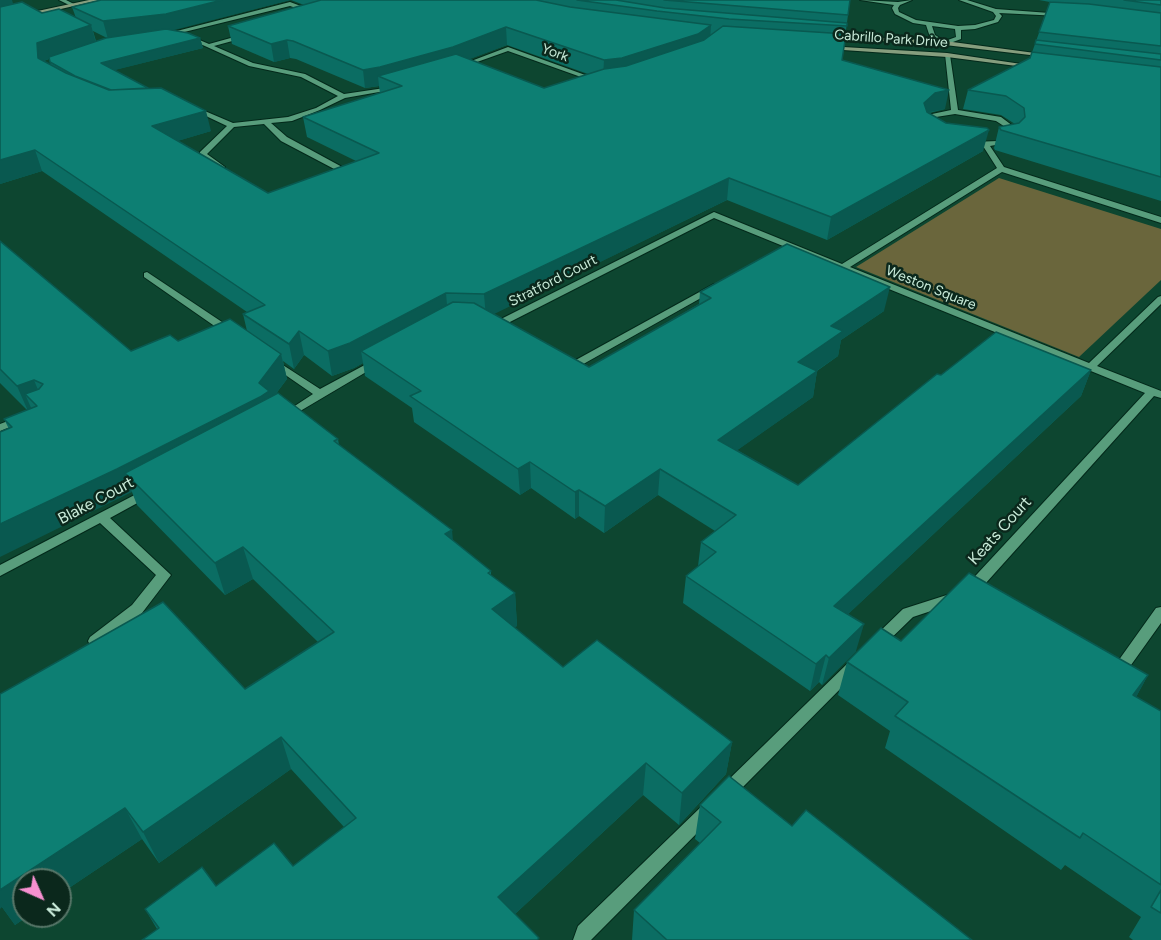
<!DOCTYPE html>
<html>
<head>
<meta charset="utf-8">
<style>
	body { margin:0 }
	#map { position:relative; width:1161px; height:940px; overflow:hidden; background:#0d4630; font-family:Figtree,sans-serif }
	canvas { display:block }
	.north { position:absolute; left:12px; top:868px; width:60px; height:60px; box-sizing:border-box; background:#0b281c; border:2px solid #577668; border-radius:50%; rotate:135deg; font-size:16px; font-weight:700; line-height:24px; text-align:center; color:#c9ebd9 }
	.north::after { content:''; display:block; margin:auto; width:21px; height:27px; background:#f690d0; clip-path:polygon(50% 0,100% 100%,50% 72%,0 100%) }
</style>
</head>
<body>
<div id="map">
<canvas width="1161" height="940"></canvas>
<div class="north">N</div>
</div>
<script>
const g = document.querySelector('canvas').getContext('2d');
g.lineJoin = 'round';
function fillPath(path, color) { g.fillStyle = color; g.fill(path, 'evenodd'); }
const shape = rows => new Path2D(rows.map(r => 'M' + r).join(''));
function stroke(path, color, width, dash) { g.strokeStyle = color; g.lineWidth = width; g.lineCap = dash ? 'butt' : 'round'; g.setLineDash(dash || []); g.stroke(path); }
function label(font, color, halo, rows, align = 'center') {
  g.font = font + ' Figtree,sans-serif'; g.lineWidth = 5; g.setLineDash([]); g.textBaseline = 'middle'; g.strokeStyle = halo; g.fillStyle = color; for (const [text, x, y, turn = 0] of rows) {
    g.save(); g.translate(x, y); g.rotate((+turn || 0) * Math.PI / 180); g.textAlign = isNaN(turn) ? turn : align; if (halo) g.strokeText(text, 0, 0); g.fillText(text, 0, 0); g.restore();
  }
}
fillPath(shape([
	[999,178,1161,229,1161,280,1079,357,856,267]
]), '#6a663c');
const lane = shape([
	[59,0,66,0,76,5,71,6,59,0],
	[860,0,898,2,912,0,900,5,898,8,899,12,916,20,958,26,975,25,994,20,996,16,993,12,959,0,967,0,996,9,1063,14,1060,16,999,13,1002,16,998,22,975,29,961,30,961,39,945,45,930,37,926,25,913,23,895,14,892,8,894,5,860,0],
	[932,26,955,29,956,37,945,41,935,35,932,26]
]);
const street = shape([
	[290,2,317,12,314,14,290,6,168,36,165,34,290,2],
	[245,34,247,37,214,46,253,63,305,74,344,94,398,86,398,88,396,89,345,98,320,110,292,121,271,123,287,137,344,168,347,175,346,177,334,180,334,176,339,174,338,171,281,141,264,124,234,127,207,154,225,167,225,171,219,171,200,156,200,152,227,126,189,108,189,106,193,106,233,123,288,117,316,108,338,96,301,77,249,66,185,37,190,36,209,44,245,34],
	[508,47,599,80,600,81,595,82,508,51,463,67,458,66,508,47],
	[945,54,950,55,958,110,1001,117,1017,129,1018,135,1012,142,990,146,1004,167,1161,217,1161,223,1002,172,850,267,1089,363,1158,297,1161,296,1161,304,1097,366,1161,391,1161,398,1154,396,976,594,971,595,966,594,964,590,966,586,1145,393,714,218,504,325,490,325,485,322,490,319,499,320,714,212,842,264,997,168,983,146,972,146,942,141,925,131,921,124,932,114,951,110,945,54],
	[955,114,996,121,1010,130,1010,135,1006,138,998,141,972,142,947,137,931,128,929,124,936,117,955,114],
	[147,272,234,330,234,334,226,334,144,277,144,273,147,272],
	[714,284,719,287,717,289,578,367,570,367,562,361,567,358,574,361,714,284],
	[272,358,320,389,374,360,378,359,383,362,285,420,279,417,281,415,313,394,268,363,267,361,272,358],
	[21,416,25,417,27,419,25,421,0,431,0,424,21,416],
	[148,488,152,489,154,492,152,495,110,518,171,575,142,613,100,645,95,647,90,645,88,641,90,637,132,605,156,575,100,523,0,576,0,565,148,488],
	[953,593,958,594,960,598,958,602,913,617,882,647,877,649,872,647,870,643,872,639,903,609,953,593],
	[1161,607,1161,623,1121,679,1116,681,1111,679,1109,675,1111,671,1156,608,1161,607],
	[854,660,859,662,861,666,859,670,732,798,726,800,720,798,718,793,720,788,849,662,854,660],
	[709,802,715,805,717,810,715,815,591,940,573,940,578,926,703,805,709,802]
]);
const secondary = shape([
	[89,0,100,0,0,23,0,19,89,0],
	[829,35,945,41,1050,55,1047,57,945,45,831,38,829,35],
	[826,46,947,53,1035,66,1032,68,947,57,828,49,826,46]
]);
stroke(lane, '#03291a', 2);
stroke(street, '#03291a', 2);
stroke(secondary, '#03291a', 2);
fillPath(lane, '#589d7c');
fillPath(street, '#589d7c');
fillPath(secondary, '#869e7e');
fillPath(shape([
	[101,0,290,0,172,30,200,38,203,48,114,70,211,131,177,141,268,193,356,161,307,137,303,117,380,93,379,86,365,88,296,59,290,58,274,62,232,44,228,26,304,5,291,0,850,0,842,60,945,109,929,113,983,151,827,240,727,200,493,314,589,367,699,304,700,292,884,311,841,340,838,356,817,371,813,397,737,450,798,485,941,375,1091,370,1081,396,848,614,856,651,822,685,819,682,810,691,683,603,686,576,698,566,701,542,715,531,658,495,604,533,579,516,575,519,531,488,520,495,414,422,412,408,365,376,363,363,354,368,332,376,304,355,294,369,283,361,287,379,275,395,338,439,339,445,453,540,491,571,491,575,515,593,517,626,514,627,563,667,732,742,726,774,679,825,643,795,515,914,157,929,145,909,216,886,293,866,344,827,291,769,159,863,142,839,60,894,60,880,24,916,28,916,15,925,2,907,245,689,318,642,253,579,225,595,137,505,132,492,9,429,4,419,27,410,0,383,0,241,131,351,178,341,247,331,243,314,247,312,42,171,0,184,13,4,42,13,76,18,72,7],
	[93,31,107,38,96,41],
	[507,45,588,74,544,88,469,59],
	[49,59,51,65,44,61],
	[1039,0,1161,0,1161,201,995,150,994,148,999,127,1015,124,1001,115,963,109,968,90,1030,58,1050,2],
	[901,641,1148,675,1136,697,1161,711,1161,940,1133,940,1129,937,1141,917,1065,865,1061,870,885,748,890,731,838,695,847,662],
	[700,805,792,826,972,940,632,940,634,910,700,843,695,839]
]), '#0b6d63');
fillPath(shape([
	[0,0,12,0,16,13,0,17],
	[222,0,290,0,170,31,108,39,103,21],
	[91,25,96,43,43,61,38,58,37,43],
	[711,25,710,42,603,79,604,60],
	[506,27,507,45,454,65,378,76,379,86,365,88,363,70],
	[200,38,203,48,103,73,101,63],
	[287,40,290,58,274,62,271,44],
	[949,90,945,109,930,112,919,122,924,103,935,93],
	[206,111,211,131,158,147,152,126],
	[989,130,983,151,827,240,831,217],
	[35,150,42,171,0,184,0,160],
	[729,178,727,200,486,318,484,294],
	[890,287,884,311,841,340,838,356,793,387,798,362,831,326],
	[446,293,448,317,361,351,363,363,354,368,332,376,328,351],
	[299,331,304,355,294,369,289,344],
	[281,354,287,379,271,400,125,473,132,492,0,557,0,524,259,383],
	[1091,370,1081,396,828,633,834,606],
	[817,371,813,397,715,466,718,440],
	[34,380,44,405,25,394,32,410,28,411,17,386],
	[530,462,531,488,520,495,518,469],
	[660,469,658,495,604,533,605,506],
	[579,490,579,516,575,519,575,492],
	[452,530,455,562,445,534],
	[243,547,253,579,225,595,215,563],
	[515,593,517,626,494,642,492,609],
	[864,624,856,651,822,685,829,658],
	[826,655,819,682,810,691,816,664],
	[1148,675,1130,708,1133,695],
	[281,737,291,769,159,863,143,832],
	[732,742,726,774,679,825,682,793],
	[646,763,643,795,501,927,498,897],
	[125,808,142,839,60,894,60,880,24,880,24,916,28,916,15,925,2,907,0,909,0,890]
]), '#095950');
const building = shape([
	[101,0,222,0,166,14,103,21,72,7,101,0],
	[321,0,536,0,570,7,711,25,698,34,622,58,604,60,506,27,453,47,380,67,363,70,293,41,287,40,271,44,228,26,321,0],
	[577,0,616,0,665,8,847,23,847,26,729,19,657,11,577,0],
	[664,0,850,0,848,15,664,0],
	[1124,0,1161,0,1161,5,1124,0],
	[22,2,42,13,59,9,91,25,37,43,38,58,66,73,109,90,161,88,206,111,152,126,268,193,379,153,303,117,402,86,378,76,456,54,544,88,604,69,626,66,704,40,723,26,846,34,842,60,949,90,935,93,924,103,927,112,946,123,987,128,989,130,831,217,729,178,484,294,446,293,350,343,328,351,299,331,289,344,243,314,265,305,35,150,0,160,0,7,22,2],
	[1050,2,1089,4,1161,13,1161,46,1039,32,1050,2],
	[166,29,188,33,200,38,101,63,148,88,111,90,75,76,50,62,49,57,106,38,166,29],
	[1036,40,1161,54,1161,60,1035,44,1036,40],
	[1032,52,1161,67,1161,177,1001,130,999,127,1019,123,1025,117,1024,108,1006,96,968,90,1030,58,1032,52],
	[0,241,131,351,170,335,178,341,230,319,281,354,259,383,269,391,260,397,117,469,0,524,0,432,12,427,4,419,37,406,25,394,39,389,43,384,34,380,17,386,0,369,0,241],
	[787,244,890,287,831,326,843,331,798,362,817,371,718,440,798,485,937,374,941,375,996,332,1091,370,834,606,864,624,829,658,826,655,816,664,686,576,716,552,701,542,736,515,660,469,605,506,579,490,575,492,530,462,518,469,410,396,421,391,361,351,453,302,474,303,589,367,711,298,700,292,787,244],
	[278,393,338,439,334,441,452,530,445,534,491,571,488,573,515,593,492,609,563,667,597,640,732,742,682,793,646,763,498,897,539,938,537,940,142,940,159,928,145,909,202,867,216,886,274,843,293,866,356,818,281,737,143,832,125,808,0,890,0,694,163,602,245,689,334,632,243,547,215,563,125,473,278,393],
	[969,573,1148,675,1133,695,1161,711,1161,885,1083,833,1080,838,895,716,908,702,847,662,881,628,901,641,969,573],
	[729,776,792,826,806,810,972,940,667,940,634,910,721,822,700,805,729,776],
	[1161,890,1161,913,1151,907,1161,890]
]);
fillPath(building, '#0d7f73');
stroke(building, '#095950', 1.5);
label('14px', '#c9ebd9', '#0b281c', [
	["Cabrillo Park Drive",891,39,4],
	["York",555,53,20],
	["Stratford Court",553,281,-27],
	["Weston Square",931,288,22]
]);
label('16px', '#c9ebd9', '#0b281c', [
	["Blake Court",96,501,-28],
	["Keats Court",1000,531,-48]
]);
</script>
</body>
</html>
